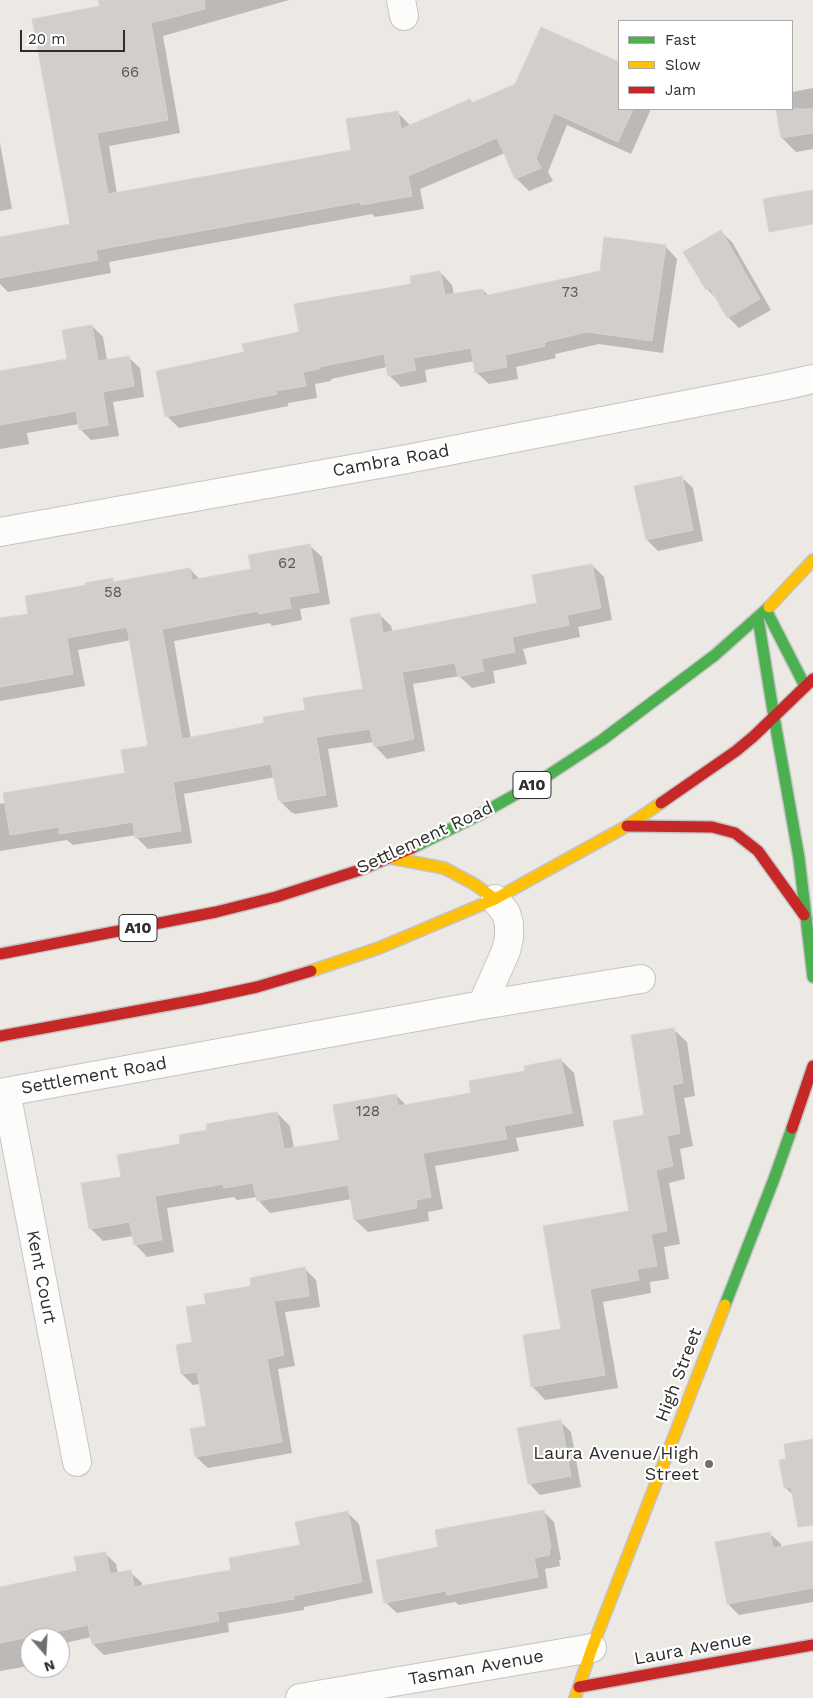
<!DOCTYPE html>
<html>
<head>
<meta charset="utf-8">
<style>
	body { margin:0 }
	#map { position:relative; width:813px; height:1698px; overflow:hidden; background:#ece8e4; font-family:"Work Sans",sans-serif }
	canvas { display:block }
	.legend { position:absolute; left:618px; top:20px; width:175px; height:90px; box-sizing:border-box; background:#fff; border:1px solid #ababab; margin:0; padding:6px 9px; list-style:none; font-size:15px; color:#2e2e2e }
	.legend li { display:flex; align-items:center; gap:10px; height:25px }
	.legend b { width:25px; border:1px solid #ababab }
	.north { position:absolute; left:20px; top:1628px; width:50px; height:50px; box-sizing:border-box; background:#fff; border:1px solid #ababab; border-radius:50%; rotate:161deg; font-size:14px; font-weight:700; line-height:20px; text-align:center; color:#2e2e2e }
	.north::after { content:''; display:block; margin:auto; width:18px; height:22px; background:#706f6e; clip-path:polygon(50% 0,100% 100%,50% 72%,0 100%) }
	.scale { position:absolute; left:20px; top:30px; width:105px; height:22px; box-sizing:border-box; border:2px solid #2e2e2e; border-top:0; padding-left:6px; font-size:15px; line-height:18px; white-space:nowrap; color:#2e2e2e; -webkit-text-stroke:4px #fff; paint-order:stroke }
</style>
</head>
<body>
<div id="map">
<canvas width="813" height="1698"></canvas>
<ul class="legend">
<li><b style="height:6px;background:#4caf50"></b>Fast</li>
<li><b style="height:6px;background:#ffc107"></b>Slow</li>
<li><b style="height:6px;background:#c62828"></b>Jam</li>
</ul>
<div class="north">N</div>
<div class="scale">20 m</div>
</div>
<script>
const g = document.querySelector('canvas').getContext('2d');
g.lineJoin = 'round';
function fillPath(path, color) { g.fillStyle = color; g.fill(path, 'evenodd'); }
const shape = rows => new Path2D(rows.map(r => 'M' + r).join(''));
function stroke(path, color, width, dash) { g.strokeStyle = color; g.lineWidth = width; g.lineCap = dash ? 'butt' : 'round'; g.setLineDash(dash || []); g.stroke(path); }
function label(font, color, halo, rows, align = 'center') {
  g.font = font + ' "Work Sans",sans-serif'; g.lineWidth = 4.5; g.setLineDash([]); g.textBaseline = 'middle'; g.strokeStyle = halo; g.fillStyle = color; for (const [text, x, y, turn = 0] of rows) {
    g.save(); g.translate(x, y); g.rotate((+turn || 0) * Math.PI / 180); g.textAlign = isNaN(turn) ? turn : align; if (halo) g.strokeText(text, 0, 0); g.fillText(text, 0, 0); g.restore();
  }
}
fillPath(shape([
	[99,0,289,0,163,36,180,133,109,146,117,194,353,151,397,112,411,126,470,100,473,104,516,85,541,28,619,63,619,109,651,109,631,154,567,125,548,172,553,181,529,191,516,178,505,153,420,189,424,209,375,217,372,214,109,262,111,273,8,292,0,284,0,238,71,225,101,7],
	[813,88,813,149,796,152,782,138,777,109,792,109,792,92],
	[0,143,12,209,0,211],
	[720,231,732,242,771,310,739,328,728,317,718,300,707,289],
	[665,246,677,259,663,353,599,344,555,354,556,358,516,367,518,379,489,384,476,372,475,361,425,370,427,382,401,387,389,375,387,367,331,379,331,381,315,384,317,398,288,403,288,406,179,428,167,416,245,353,301,333,440,272,452,285,454,295,483,290,489,296,601,272],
	[92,326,103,337,107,360,128,357,140,368,144,397,113,402,119,436,91,440,80,429,79,424,27,433,29,444,0,449,0,373,68,360],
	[681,477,693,488,703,541,658,551,647,540],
	[309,545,322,557,330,604,300,609,302,620,272,626,270,623,174,641,191,739,265,724,364,690,379,614,391,626,393,633,538,604,592,565,604,577,612,620,578,627,580,637,523,649,527,664,493,671,495,683,472,688,459,676,413,684,425,751,387,759,375,746,374,742,328,749,338,807,295,814,291,812,279,800,275,777,184,794,192,843,148,849,136,837,136,835,73,845,67,840,0,851,0,804,127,774,150,747,131,640,78,650,85,686,0,701,0,620,30,615,87,586,112,580,116,583,190,569,200,580,252,570],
	[673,1029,687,1042,695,1096,684,1098,693,1146,680,1149,685,1179,669,1183,680,1244,664,1247,669,1279,650,1282,651,1293,603,1302,618,1388,545,1400,532,1386,562,1330,631,1212,645,1116],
	[561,1060,574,1073,584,1126,516,1138,519,1151,435,1166,443,1209,428,1212,429,1221,368,1232,355,1220,352,1199,270,1213,258,1200,257,1197,237,1200,234,1197,167,1208,174,1252,147,1257,135,1244,133,1236,103,1241,91,1229,122,1178,209,1131,277,1113,290,1126,294,1149,341,1141,396,1095,406,1105,473,1094,526,1072],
	[305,1269,316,1280,320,1307,285,1312,295,1366,278,1369,292,1453,208,1468,196,1457,208,1427,200,1384,193,1385,182,1374,208,1305],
	[560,1421,571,1432,581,1487,540,1495,529,1483],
	[813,1440,813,1496,796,1498,785,1487,788,1460],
	[543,1511,554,1522,561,1560,559,1560,560,1566,545,1569,548,1588,459,1605,455,1602,397,1613,385,1602,439,1548],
	[348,1513,359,1524,373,1593,304,1607,304,1610,228,1623,229,1632,104,1655,93,1644,92,1637,60,1644,60,1638,30,1638,30,1650,26,1651,29,1666,0,1671,0,1588,78,1572,105,1553,116,1564,118,1574,130,1572,142,1583,142,1587,233,1571,301,1546],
	[769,1533,781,1544,781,1547,813,1542,813,1602,739,1615,728,1604]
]), '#0003');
const building = shape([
	[98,0,204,0,205,9,151,23,168,120,97,133,108,194,351,150,346,119,398,111,401,129,470,99,472,103,515,84,541,27,619,62,619,109,633,109,618,142,554,113,536,158,541,168,515,179,497,138,408,176,412,196,361,205,360,202,96,250,98,260,0,278,0,237,70,224,32,19,100,6,98,0],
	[776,109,813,109,813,133,781,138,776,109],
	[813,190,813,224,769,232,763,199,813,190],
	[721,230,760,299,727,318,710,288,706,290,683,252,721,230],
	[604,237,666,245,652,341,587,332,544,342,545,346,505,355,507,367,475,373,471,348,413,358,416,370,388,376,384,354,319,367,319,369,303,372,306,386,276,391,277,394,165,417,156,371,244,352,242,344,299,332,294,304,411,284,410,276,440,271,445,295,483,289,484,296,600,271,604,237],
	[92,325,98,361,129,356,134,386,103,392,108,425,79,430,76,411,0,425,0,371,67,359,62,330,92,325],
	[682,476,693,530,646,540,634,486,682,476],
	[310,544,319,592,289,597,291,608,259,614,258,611,162,629,182,739,264,723,263,717,305,710,303,698,363,689,350,618,380,613,383,633,537,603,532,575,592,564,601,608,567,615,569,625,512,637,515,652,481,659,484,671,458,677,455,663,402,672,414,739,374,747,370,729,316,737,326,795,282,802,281,800,278,800,271,764,173,782,181,831,135,838,133,822,59,834,59,827,10,835,3,793,125,773,121,750,148,746,127,627,67,638,73,674,0,687,0,618,28,614,25,596,86,585,85,583,113,578,113,582,190,568,192,580,251,569,248,555,310,544],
	[674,1028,683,1083,672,1085,680,1133,667,1136,673,1166,656,1170,667,1231,651,1234,657,1266,637,1269,639,1280,590,1289,605,1375,531,1387,523,1335,561,1329,543,1226,629,1211,613,1121,644,1115,631,1035,674,1028],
	[561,1059,572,1113,504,1126,507,1139,423,1153,431,1197,416,1200,417,1208,354,1220,348,1185,257,1201,253,1183,224,1188,223,1184,155,1196,162,1240,134,1245,130,1222,89,1229,81,1183,121,1177,117,1155,180,1144,179,1135,207,1130,206,1124,277,1112,284,1149,339,1140,333,1105,396,1094,398,1106,471,1093,469,1081,525,1071,524,1066,561,1059],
	[305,1267,309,1296,274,1301,284,1355,267,1359,282,1442,195,1457,190,1429,206,1426,197,1372,181,1374,176,1345,192,1342,186,1307,206,1304,204,1294,251,1286,250,1278,305,1267],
	[561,1420,571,1476,528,1484,517,1428,561,1420],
	[813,1439,813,1525,798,1527,791,1487,784,1488,779,1460,786,1459,784,1444,813,1439],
	[544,1510,551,1548,549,1549,550,1555,534,1558,538,1577,447,1595,446,1591,384,1603,376,1560,438,1547,435,1530,544,1510],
	[348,1511,362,1582,293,1596,294,1599,217,1612,219,1621,92,1644,88,1625,0,1643,0,1587,77,1571,74,1557,106,1552,110,1574,131,1570,134,1587,231,1570,229,1558,300,1545,295,1522,348,1511],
	[770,1532,773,1548,813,1541,813,1588,727,1604,715,1542,770,1532]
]);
fillPath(building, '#d1cecb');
stroke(building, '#d7d4d0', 1);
const street = shape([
	[401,0,404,16],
	[0,532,407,459,782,386,813,379],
	[482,1005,506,951,509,938,509,924,506,913,495,899],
	[6,1092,77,1462],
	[0,1093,482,1005,641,979],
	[300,1698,592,1648]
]);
const fast = shape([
	[766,610,805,686],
	[758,618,774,717],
	[774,717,799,858,813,977],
	[412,848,481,814,541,780,602,740,715,655,769,607],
	[725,1305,774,1179,792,1128]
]);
const slow = shape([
	[769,607,813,560],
	[391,858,444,868,474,884,495,899],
	[311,971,379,948,495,899,627,826,661,803],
	[575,1698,592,1648,725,1305]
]);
const jam = shape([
	[661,803,736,751,754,736,813,679],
	[627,826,712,827,735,833,758,851,804,915],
	[0,954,216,912,276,897,360,870,412,848],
	[0,1036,201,999,257,987,311,971],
	[792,1128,813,1066],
	[579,1687,813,1645]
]);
stroke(street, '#c5c4c5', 30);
stroke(fast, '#c5c4c5', 14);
stroke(slow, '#c5c4c5', 14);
stroke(jam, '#c5c4c5', 14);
stroke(street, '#fcfcfb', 28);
stroke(fast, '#4caf50', 11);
stroke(slow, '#ffc107', 11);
stroke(jam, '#c62828', 11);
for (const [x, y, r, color] of [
	[709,1464,5,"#706f6e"]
]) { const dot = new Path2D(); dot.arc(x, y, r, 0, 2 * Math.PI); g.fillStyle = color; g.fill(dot); stroke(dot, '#fff', 2); }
label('15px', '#585857', null, [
	["66",130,73],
	["73",570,293],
	["62",287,564],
	["58",113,593],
	["128",368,1112]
]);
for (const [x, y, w] of [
	[532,785,38],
	[138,928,38]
]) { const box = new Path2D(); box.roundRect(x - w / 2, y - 13.5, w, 27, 4); g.fillStyle = '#fff'; g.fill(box); stroke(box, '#2e2e2e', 1); }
label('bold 16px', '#2e2e2e', null, [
	["A10",532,785],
	["A10",138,928]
]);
label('18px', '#2e2e2e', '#fff', [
	["Cambra Road",391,461,-10],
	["Settlement Road",425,838,-25],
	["Settlement Road",94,1076,-10],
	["Kent Court",41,1277,79],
	["High Street",679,1375,-69],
	["Laura Avenue",693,1649,-10],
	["Tasman Avenue",476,1668,-10]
]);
label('18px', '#2e2e2e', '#fff', [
	["Laura Avenue/High",699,1454],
	["Street",699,1475]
], 'right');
</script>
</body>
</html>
